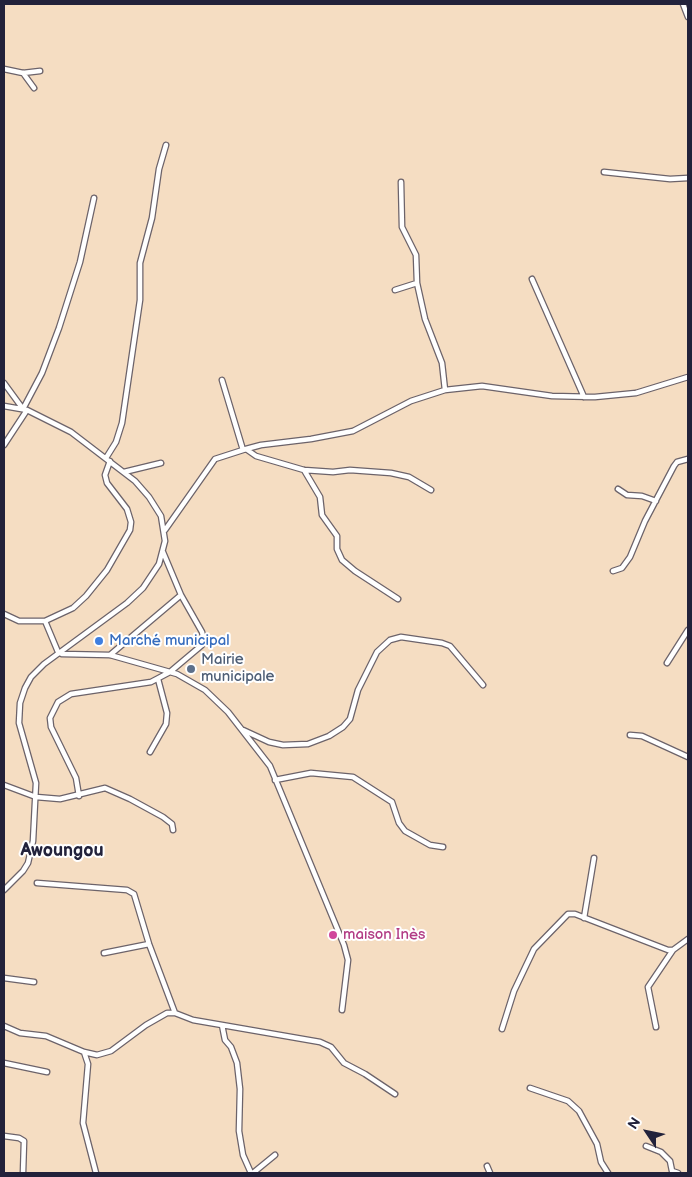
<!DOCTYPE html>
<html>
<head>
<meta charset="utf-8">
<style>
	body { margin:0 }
	#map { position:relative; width:692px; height:1177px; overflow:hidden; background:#f5ddc2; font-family:"Balsamiq Sans",sans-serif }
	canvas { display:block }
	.frame { position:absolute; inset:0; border:5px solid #22223b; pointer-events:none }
	.north { position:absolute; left:622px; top:1107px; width:50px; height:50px; -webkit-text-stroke:4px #fff; paint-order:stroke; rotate:304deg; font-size:14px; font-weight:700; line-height:20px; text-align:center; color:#22223b }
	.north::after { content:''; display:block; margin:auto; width:18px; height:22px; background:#22223b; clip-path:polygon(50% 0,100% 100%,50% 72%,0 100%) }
</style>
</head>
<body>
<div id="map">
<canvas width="692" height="1177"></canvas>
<div class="frame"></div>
<div class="north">N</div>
</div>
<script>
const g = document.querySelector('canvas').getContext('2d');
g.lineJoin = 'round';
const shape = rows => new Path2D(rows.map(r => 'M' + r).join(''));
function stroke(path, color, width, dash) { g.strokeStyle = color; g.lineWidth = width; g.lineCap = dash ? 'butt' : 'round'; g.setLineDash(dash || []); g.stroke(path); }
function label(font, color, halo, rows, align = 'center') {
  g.font = font + ' "Balsamiq Sans",sans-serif'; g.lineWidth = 4; g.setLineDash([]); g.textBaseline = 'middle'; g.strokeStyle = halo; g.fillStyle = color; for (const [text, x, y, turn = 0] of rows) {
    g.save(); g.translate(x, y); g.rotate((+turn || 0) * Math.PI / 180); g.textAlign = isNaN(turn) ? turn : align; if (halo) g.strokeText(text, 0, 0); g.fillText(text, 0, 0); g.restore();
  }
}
const street = shape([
	[683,4,688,17],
	[4,69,23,73,40,71],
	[23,73,34,88],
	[604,172,670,179,688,178],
	[401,182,402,227,416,255,417,283],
	[532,279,584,397],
	[395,290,417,283,425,319,442,363,445,390],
	[222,380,243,450],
	[4,383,23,409,42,373,59,328,80,262,94,198],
	[4,406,27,410,71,432,135,481,149,497,161,516,165,541,159,564,143,588,127,603,44,664,31,677,25,688,20,703,19,723,36,783,33,841,28,863,23,871,4,890],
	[4,445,27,410],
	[246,449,261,445,311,439,353,431,411,401,445,390,482,386,552,396,595,397,636,393,688,377],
	[106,458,116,442,122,423,140,300,140,263,152,218,159,169,166,145],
	[304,470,320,497,322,515,337,536,337,549,342,560,355,571,398,599],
	[124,472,161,463],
	[618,489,627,495,642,496,656,501],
	[165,530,215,459,246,449,256,456,304,470,333,472,350,470,391,473,409,477,431,490],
	[613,571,622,568,630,557,645,521,674,466,677,462,688,459],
	[4,614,19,621,45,621,58,652,62,654,110,655,177,674,205,690,228,712,270,766,344,945,348,960,342,1010],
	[45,621,73,608,86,596,107,570,130,530,131,522,127,509,107,483,105,475,110,461],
	[110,655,181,595],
	[667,663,688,630],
	[243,730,269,742,283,745,308,744,329,736,343,727,350,719,358,690,377,652,390,640,401,637,442,643,450,646,483,685],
	[630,735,642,736,688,757],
	[150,752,166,724,167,713,158,679],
	[275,780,311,773,353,777,392,802,399,823,405,831,430,845,443,847],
	[4,785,36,797,60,799,105,788,130,799,163,817,172,824,173,830],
	[79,796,76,778,51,727,50,718,58,702,71,694,151,682,170,672,202,645,204,640,202,632,181,595,163,552],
	[37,883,127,890,134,894,149,944,175,1013],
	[584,918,594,858],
	[104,953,149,944],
	[4,978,34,982],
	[222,1025,320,1042,331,1047,344,1063,365,1074,395,1094],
	[4,1026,20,1033,46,1036,84,1052,88,1064,83,1123,96,1173],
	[656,1027,648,987,673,950],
	[502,1029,514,991,534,949,568,914,575,914,668,950,673,950,688,939],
	[84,1052,97,1055,111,1051,146,1025,167,1013,175,1013,193,1020,222,1025,225,1040,231,1047,237,1063,240,1089,239,1131,243,1155,251,1173],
	[4,1063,47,1072],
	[530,1088,568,1101,579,1111,597,1144,601,1162,608,1173],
	[4,1136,19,1138,24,1141,23,1173],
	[646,1146,661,1152,670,1161,672,1171,678,1173],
	[487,1166,490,1173],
	[253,1173,275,1155]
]);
stroke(street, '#6c636a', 7);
stroke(street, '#fff', 4.5);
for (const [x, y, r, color] of [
	[99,641,5,"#3f7fe0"],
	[191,669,5,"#5c6f8a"],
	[333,935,5,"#d1479c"]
]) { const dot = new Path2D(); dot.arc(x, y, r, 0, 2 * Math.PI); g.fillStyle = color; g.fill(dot); stroke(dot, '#fff', 2); }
label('15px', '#366cbe', '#fff', [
	["Marché municipal",109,641]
], 'left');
label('15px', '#4e5e75', '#fff', [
	["Mairie",201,660],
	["municipale",201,677]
], 'left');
label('15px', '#b23c85', '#fff', [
	["maison Inès",343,935]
], 'left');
label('bold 18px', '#22223b', '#fff', [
	["Awoungou",62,851]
]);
</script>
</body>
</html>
